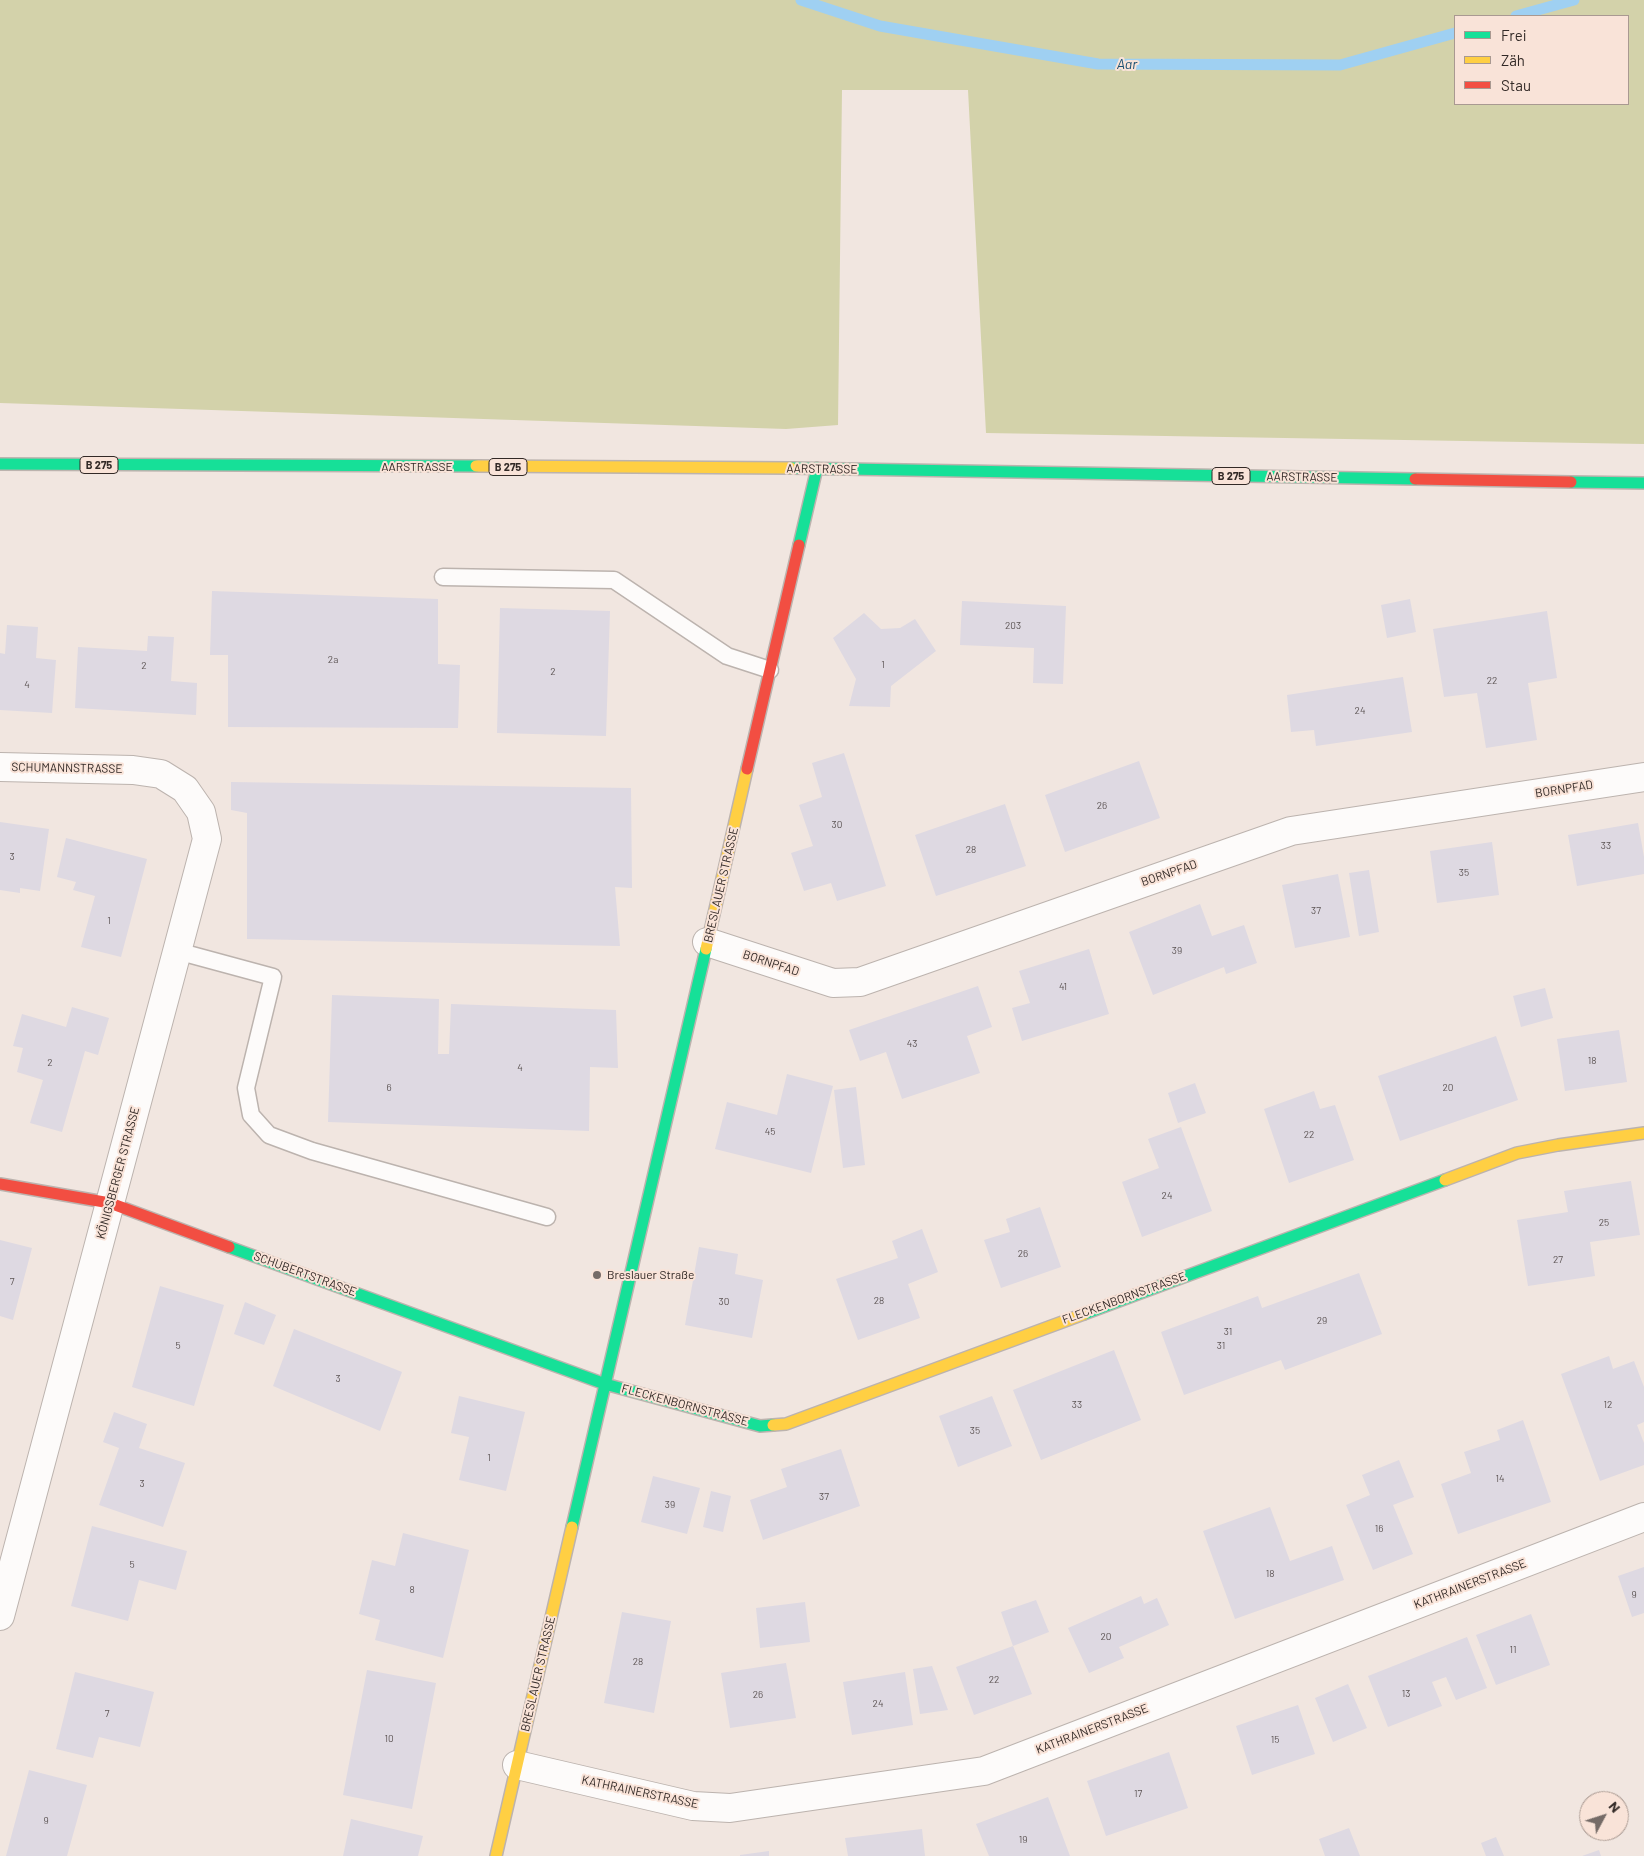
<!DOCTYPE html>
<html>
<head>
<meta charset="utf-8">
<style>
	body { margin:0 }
	#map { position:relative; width:1644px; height:1856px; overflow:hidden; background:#f1e6e0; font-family:Barlow,sans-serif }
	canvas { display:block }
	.legend { position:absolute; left:1454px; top:15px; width:175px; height:90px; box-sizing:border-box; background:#f9e3d8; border:1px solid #a99991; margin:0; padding:6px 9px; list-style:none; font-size:15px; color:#322926 }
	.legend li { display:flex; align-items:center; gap:10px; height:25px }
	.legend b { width:25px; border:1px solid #a99991 }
	.north { position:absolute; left:1579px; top:1791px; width:50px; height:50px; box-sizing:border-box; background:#f9e3d8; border:1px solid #a99991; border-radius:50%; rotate:50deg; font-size:14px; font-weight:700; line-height:20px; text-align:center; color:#322926 }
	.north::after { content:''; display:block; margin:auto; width:18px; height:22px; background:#756b67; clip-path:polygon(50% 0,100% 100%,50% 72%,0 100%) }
</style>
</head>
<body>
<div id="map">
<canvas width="1644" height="1856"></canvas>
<ul class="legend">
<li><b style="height:6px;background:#16e098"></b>Frei</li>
<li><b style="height:6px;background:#ffcf43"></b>Zäh</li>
<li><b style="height:6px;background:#f24e42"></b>Stau</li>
</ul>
<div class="north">N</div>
</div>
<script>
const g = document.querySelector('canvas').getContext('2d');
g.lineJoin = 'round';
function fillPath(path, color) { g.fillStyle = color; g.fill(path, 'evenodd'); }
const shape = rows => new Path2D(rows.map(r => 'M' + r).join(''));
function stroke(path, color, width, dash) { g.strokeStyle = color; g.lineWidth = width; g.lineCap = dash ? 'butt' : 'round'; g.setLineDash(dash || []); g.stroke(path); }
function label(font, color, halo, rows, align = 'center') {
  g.font = font + ' Barlow,sans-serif'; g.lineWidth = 4; g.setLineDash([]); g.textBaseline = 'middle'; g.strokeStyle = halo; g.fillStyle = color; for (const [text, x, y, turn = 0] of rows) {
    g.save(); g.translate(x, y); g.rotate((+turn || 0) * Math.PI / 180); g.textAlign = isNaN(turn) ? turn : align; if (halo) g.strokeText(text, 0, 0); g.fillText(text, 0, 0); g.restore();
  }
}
fillPath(shape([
	[0,0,1644,0,1644,444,986,433,968,90,842,90,838,425,786,429,0,403],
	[1455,16,1628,16,1628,104,1455,104]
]), '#d3d2aa');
stroke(shape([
	[801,0,880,26,1098,64,1340,65,1455,33],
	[1516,16,1574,0]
]), '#9fd0f2', 11);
fillPath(shape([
	[212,591,438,599,438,664,460,665,458,728,228,727,228,655,210,655],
	[1410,599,1416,632,1387,638,1381,605],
	[962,601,1066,606,1063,684,1033,683,1034,648,960,645],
	[500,608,610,611,606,736,497,733],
	[1547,611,1557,678,1528,683,1537,740,1486,748,1477,693,1444,697,1433,629],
	[864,613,881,629,900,628,915,619,936,651,891,686,890,707,849,706,856,679,833,638],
	[7,625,38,627,36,658,56,660,52,713,0,710,0,653,5,654],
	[148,636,174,637,171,681,197,683,196,715,75,708,78,647,147,651],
	[1403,677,1412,732,1316,746,1314,730,1291,732,1287,695],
	[844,753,886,886,837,901,831,883,804,891,791,853,813,846,799,805,822,797,812,763],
	[1139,761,1160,818,1065,852,1045,795],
	[231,782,631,788,632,888,615,887,620,946,247,939,247,813,231,810],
	[1005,804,1026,866,936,896,915,835],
	[0,822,49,829,40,891,20,888,20,893,0,890],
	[1638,823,1644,857,1644,874,1577,886,1568,835],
	[66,838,147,859,121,957,81,947,95,896,73,890,76,882,57,877],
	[1492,842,1499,895,1437,903,1430,851],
	[1369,870,1379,932,1359,936,1349,873],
	[1338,874,1350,937,1295,948,1282,885],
	[1200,904,1212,936,1244,925,1257,963,1226,974,1224,967,1153,995,1129,932],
	[1089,949,1109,1014,1022,1041,1012,1008,1030,1003,1019,971],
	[978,986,992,1027,967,1036,980,1073,902,1099,886,1052,860,1061,849,1030],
	[1545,988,1553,1018,1521,1027,1513,996],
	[332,995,439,999,438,1054,449,1054,451,1004,616,1010,618,1068,590,1067,589,1131,328,1122],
	[72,1007,109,1018,98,1055,85,1051,62,1132,30,1123,43,1080,17,1072,23,1048,13,1046,22,1014,66,1027],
	[1619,1030,1627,1082,1565,1091,1557,1039],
	[1496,1036,1518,1100,1400,1141,1378,1076],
	[787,1074,833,1086,811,1173,715,1149,727,1102,777,1115],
	[1195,1083,1206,1113,1178,1123,1168,1093],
	[856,1087,865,1165,843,1168,834,1090],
	[1314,1091,1320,1109,1335,1105,1354,1160,1289,1183,1264,1109],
	[1181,1127,1212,1211,1142,1237,1122,1182,1159,1168,1148,1139],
	[1631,1181,1640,1235,1590,1242,1595,1276,1528,1286,1517,1220,1568,1212,1564,1191],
	[1040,1207,1061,1267,1001,1288,984,1240,1010,1232,1006,1219],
	[922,1229,938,1272,908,1284,920,1318,858,1340,836,1279,898,1258,892,1241],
	[0,1240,32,1248,13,1320,0,1316],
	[699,1247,738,1254,735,1274,763,1280,752,1338,685,1325],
	[1359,1273,1382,1334,1285,1370,1281,1360,1184,1395,1161,1332,1258,1296,1262,1308],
	[160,1286,224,1305,194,1406,132,1387],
	[245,1302,276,1315,264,1345,234,1334],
	[294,1329,402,1372,380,1431,273,1386],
	[1114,1350,1141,1420,1041,1460,1013,1390],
	[1609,1356,1613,1369,1634,1361,1644,1387,1644,1422,1637,1425,1644,1443,1644,1465,1600,1481,1561,1374],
	[459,1396,525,1412,506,1491,459,1480,469,1437,451,1433],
	[992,1396,1012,1446,958,1467,939,1416],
	[114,1412,147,1424,139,1448,185,1463,163,1527,99,1505,119,1448,103,1442],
	[1523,1420,1551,1502,1458,1534,1441,1484,1471,1473,1464,1452,1500,1440,1497,1430],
	[841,1449,860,1506,763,1540,750,1500,787,1487,781,1469],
	[1399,1460,1414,1497,1393,1505,1413,1554,1373,1570,1346,1505,1370,1495,1362,1475],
	[653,1476,700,1488,687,1534,641,1522],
	[711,1491,731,1496,723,1532,703,1527],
	[1270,1507,1290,1561,1332,1546,1344,1580,1235,1619,1203,1531],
	[92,1526,187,1551,176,1590,139,1580,128,1621,71,1606],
	[403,1533,469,1550,443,1658,375,1640,380,1620,359,1614,372,1560,395,1566],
	[1644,1567,1644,1613,1632,1617,1618,1576],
	[1141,1596,1144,1604,1157,1598,1169,1625,1119,1647,1124,1658,1089,1673,1068,1628],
	[1036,1600,1049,1632,1013,1646,1032,1694,974,1715,956,1667,1013,1646,1001,1612],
	[805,1602,810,1642,760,1648,756,1608],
	[622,1612,671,1621,654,1713,604,1703],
	[1531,1614,1550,1665,1496,1685,1476,1635],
	[1467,1637,1487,1688,1456,1700,1446,1677,1432,1682,1442,1706,1388,1727,1368,1676],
	[786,1663,796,1718,730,1728,721,1673],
	[932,1666,948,1710,920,1714,913,1669],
	[367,1670,436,1683,412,1809,343,1795],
	[75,1672,154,1692,140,1747,99,1737,93,1758,56,1749],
	[905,1672,913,1725,852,1735,843,1682],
	[1348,1684,1367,1728,1333,1742,1315,1698],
	[1298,1705,1315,1754,1252,1775,1236,1726],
	[1169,1752,1188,1808,1106,1836,1087,1781],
	[29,1770,87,1785,67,1856,6,1856],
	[1048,1797,1070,1856,989,1856,976,1824],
	[351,1819,423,1836,418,1856,343,1856],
	[1619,1824,1623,1833,1606,1840,1603,1831,1619,1831],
	[1349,1828,1360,1856,1325,1856,1319,1839],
	[922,1829,925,1856,848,1856,845,1838],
	[1496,1837,1504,1856,1486,1856,1481,1843],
	[1599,1850,1601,1856,1582,1856],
	[769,1851,769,1856,740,1856,740,1855]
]), '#ded9e2');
const lane = shape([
	[443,577,614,580,727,656,770,670],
	[177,951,273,977,246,1088,251,1115,269,1135,312,1151,547,1217]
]);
const street = shape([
	[0,767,133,770,161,774,185,789,201,812,207,839,0,1616],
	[707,942,833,983,860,982,1291,831,1644,777],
	[517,1765,693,1806,730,1808,984,1771,1644,1517]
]);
const fast = shape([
	[0,464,476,466],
	[791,468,1415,479],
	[1571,482,1644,483],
	[799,545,817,468],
	[229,1247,605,1384,760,1426,773,1425],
	[1084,1314,1445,1180],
	[572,1527,706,949]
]);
const slow = shape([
	[476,466,791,468],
	[706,949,747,769],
	[1445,1180,1517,1153,1558,1145,1644,1133],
	[773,1425,786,1424,1084,1314],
	[496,1856,572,1527]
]);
const jam = shape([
	[1415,479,1571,482],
	[747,769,799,545],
	[0,1184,110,1203,229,1247]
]);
stroke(lane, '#bcb3ae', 19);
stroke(street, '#bcb3ae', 30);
stroke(fast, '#bcb3ae', 14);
stroke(slow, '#bcb3ae', 14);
stroke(jam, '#bcb3ae', 14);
stroke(lane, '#fdfbfa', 16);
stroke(street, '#fdfbfa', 28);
stroke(fast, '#16e098', 11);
stroke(slow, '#ffcf43', 11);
stroke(jam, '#f24e42', 11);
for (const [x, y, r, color] of [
	[597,1275,5,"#756b67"]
]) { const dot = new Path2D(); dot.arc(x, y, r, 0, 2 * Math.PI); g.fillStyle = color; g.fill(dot); stroke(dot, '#f9e3d8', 2); }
label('10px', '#5d5555', null, [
	["203",1013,626],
	["2a",333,660],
	["1",883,665],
	["2",144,666],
	["2",553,672],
	["22",1492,681],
	["4",27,685],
	["24",1360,711],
	["26",1102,806],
	["30",837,825],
	["33",1606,846],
	["28",971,850],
	["3",12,857],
	["35",1464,873],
	["37",1316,911],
	["1",109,921],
	["39",1177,951],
	["41",1063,987],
	["43",912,1044],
	["18",1592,1061],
	["2",50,1063],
	["4",520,1068],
	["6",389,1088],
	["20",1448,1088],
	["45",770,1132],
	["22",1309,1135],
	["24",1167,1196],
	["25",1604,1223],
	["26",1023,1254],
	["27",1558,1260],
	["7",12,1282],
	["28",879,1301],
	["30",724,1302],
	["29",1322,1321],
	["31",1228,1332],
	["5",178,1346],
	["31",1221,1346],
	["3",338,1379],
	["33",1077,1405],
	["12",1608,1405],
	["35",975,1431],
	["1",489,1458],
	["14",1500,1479],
	["3",142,1484],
	["37",824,1497],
	["39",670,1505],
	["16",1379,1529],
	["5",132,1565],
	["18",1270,1574],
	["8",412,1590],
	["9",1634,1595],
	["20",1106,1637],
	["11",1513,1650],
	["28",638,1662],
	["22",994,1680],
	["13",1406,1694],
	["26",758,1695],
	["24",878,1704],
	["7",107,1714],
	["10",389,1739],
	["15",1275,1740],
	["17",1138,1794],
	["9",46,1821],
	["19",1023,1840]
]);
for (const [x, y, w] of [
	[99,465,38],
	[508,467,38],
	[1231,476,38]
]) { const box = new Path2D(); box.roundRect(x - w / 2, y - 8.5, w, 17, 4); g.fillStyle = '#f9e3d8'; g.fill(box); stroke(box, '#322926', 1); }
label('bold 11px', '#322926', null, [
	["B 275",99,465],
	["B 275",508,467],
	["B 275",1231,476]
]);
label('12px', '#322926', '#f9e3d8', [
	["AARSTRASSE",417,467],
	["AARSTRASSE",822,469,1],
	["AARSTRASSE",1302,477,1],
	["SCHUMANNSTRASSE",67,768,1],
	["BORNPFAD",1564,789,-9],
	["BORNPFAD",1169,873,-19],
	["BRESLAUER STRASSE",721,885,-77],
	["BORNPFAD",771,963,18],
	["KÖNIGSBERGER STRASSE",118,1173,-75],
	["SCHUBERTSTRASSE",305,1274,20],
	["FLECKENBORNSTRASSE",1124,1298,-20],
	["FLECKENBORNSTRASSE",685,1405,15],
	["KATHRAINERSTRASSE",1470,1584,-21],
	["BRESLAUER STRASSE",538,1674,-77],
	["KATHRAINERSTRASSE",1092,1729,-21],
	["KATHRAINERSTRASSE",640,1792,12]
]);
label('12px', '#322926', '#f9e3d8', [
	["Breslauer Straße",607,1275]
], 'left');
label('italic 14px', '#174e71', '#f9e3d8', [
	["Aar",1127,64]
]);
</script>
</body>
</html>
